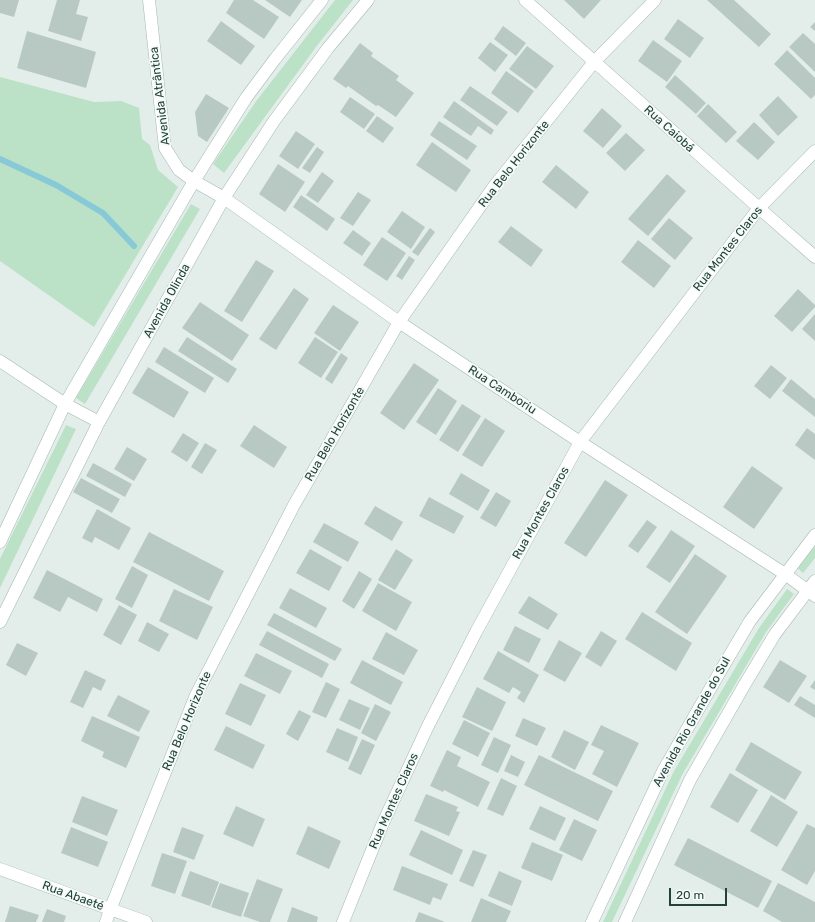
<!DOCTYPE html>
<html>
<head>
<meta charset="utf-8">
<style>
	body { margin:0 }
	#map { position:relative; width:815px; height:922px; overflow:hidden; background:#e3eeea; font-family:Rubik,sans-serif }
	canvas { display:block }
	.scale { position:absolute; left:669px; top:888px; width:58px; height:18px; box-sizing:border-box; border:2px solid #214139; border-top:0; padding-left:5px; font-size:12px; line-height:14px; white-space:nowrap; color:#214139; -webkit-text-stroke:3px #f4faf7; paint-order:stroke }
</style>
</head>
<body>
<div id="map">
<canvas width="815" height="922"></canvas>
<div class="scale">20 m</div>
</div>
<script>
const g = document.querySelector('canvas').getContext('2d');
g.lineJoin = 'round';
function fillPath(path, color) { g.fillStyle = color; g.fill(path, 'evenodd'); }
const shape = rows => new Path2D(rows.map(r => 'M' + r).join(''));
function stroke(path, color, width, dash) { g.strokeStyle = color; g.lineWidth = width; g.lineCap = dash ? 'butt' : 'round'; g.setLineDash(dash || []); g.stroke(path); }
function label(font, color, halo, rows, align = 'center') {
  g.font = font + ' Rubik,sans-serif'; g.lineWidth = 3.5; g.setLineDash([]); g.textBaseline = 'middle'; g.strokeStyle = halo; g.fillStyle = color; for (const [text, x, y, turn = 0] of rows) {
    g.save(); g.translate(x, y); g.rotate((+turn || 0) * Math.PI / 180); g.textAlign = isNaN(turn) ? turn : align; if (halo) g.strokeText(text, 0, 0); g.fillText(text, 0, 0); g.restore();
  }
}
fillPath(shape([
	[335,0,353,0,316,47,224,173,213,164,257,100],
	[0,77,94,102,121,101,139,108,142,139,150,145,158,170,178,187,94,327,0,261],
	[191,204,200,209,85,404,76,398],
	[66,425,76,429,0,588,0,559],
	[815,541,815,558,803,573,795,566],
	[787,589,794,594,766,632,682,775,612,922,603,922,674,771,759,628]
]), '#bbe1c6');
stroke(shape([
	[0,159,56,185,103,213,134,246]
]), '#87c9d7', 6);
fillPath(shape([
	[0,0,19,0,14,17,0,13],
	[57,0,80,0,76,14,88,17,81,41,48,31],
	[234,0,253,0,279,17,264,39,226,13],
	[265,0,302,0,290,17],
	[564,0,601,0,584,19],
	[707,0,734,0,771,34,759,47],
	[678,19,704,38,690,58,664,39],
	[221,21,255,46,241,65,207,41],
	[815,22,815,31,810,27],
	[503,26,526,43,516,56,494,39],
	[27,31,96,52,86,88,17,68],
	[803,33,815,44,815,72,789,47],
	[653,40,682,61,667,82,638,61],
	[490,42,508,55,495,72,478,58],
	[360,43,373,53,371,56,399,76,396,80,414,93,396,117,378,105,376,106,348,86,346,88,333,79],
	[527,46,554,66,536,89,509,69],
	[787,50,815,78,815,95,811,99,774,64],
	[506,71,534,91,518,113,491,93],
	[675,75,706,103,696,114,665,87],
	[470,86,508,112,497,126,460,100],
	[206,94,229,108,207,142,198,136,195,112],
	[778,96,798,117,778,136,759,115],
	[350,97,375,114,364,129,340,112],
	[454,101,494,130,491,135,478,126,471,136,443,117],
	[708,104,737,132,726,143,697,116],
	[602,108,622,126,603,148,583,131],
	[377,116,394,128,383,143,366,131],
	[439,121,477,146,467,160,430,135],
	[754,122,775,142,758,160,736,141],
	[296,131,315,144,298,169,279,156],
	[626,133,645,150,625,171,606,153],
	[432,142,471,170,456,192,416,165],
	[317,147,324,152,310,173,302,168],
	[278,164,305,182,285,212,259,194],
	[556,165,589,192,576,209,542,182],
	[322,172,334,181,318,203,306,195],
	[667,174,686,191,648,236,628,219],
	[358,192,371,200,353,226,340,218],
	[301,195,335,219,327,231,293,207],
	[402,211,425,227,411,249,387,232],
	[669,218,693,238,675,260,651,239],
	[511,226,543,250,531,267,498,242],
	[430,228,435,232,418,256,412,252],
	[353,230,371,243,362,256,343,243],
	[382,237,406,253,387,281,363,265],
	[638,240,671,266,654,288,621,262],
	[409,256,415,260,402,280,396,276],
	[256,260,274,271,242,322,224,311],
	[294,288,309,299,276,350,259,339],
	[798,289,815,305,815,307,792,332,774,316],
	[200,302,249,335,232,361,182,328],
	[333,305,359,322,340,351,314,333],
	[815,314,815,341,802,329],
	[187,337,237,369,228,383,178,351],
	[315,337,338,352,321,378,298,363],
	[164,347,214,378,205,393,155,362],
	[341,353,348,358,332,384,325,379],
	[414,363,439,380,404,430,380,413],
	[771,365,787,378,770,399,754,386],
	[148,367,189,392,174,418,132,393],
	[791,379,815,399,815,417,782,391],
	[438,388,457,401,436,435,416,422],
	[462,404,481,416,458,452,439,440],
	[485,418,505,431,482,467,462,455],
	[254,425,287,447,274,468,240,446],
	[807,428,815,434,815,460,795,445],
	[183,433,199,443,187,462,171,452],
	[205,443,217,450,202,474,191,467],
	[127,447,147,459,134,481,114,469],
	[93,463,132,484,125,497,86,476],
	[752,466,783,488,754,529,723,507],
	[461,473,490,490,478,511,449,494],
	[81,478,120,499,112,513,73,492],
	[605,480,628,495,586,557,564,543],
	[496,492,511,501,496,527,480,518],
	[429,497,464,516,454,534,419,516],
	[375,506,403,522,392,541,364,524],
	[97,509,131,528,119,550,95,537,92,543,82,538],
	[647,520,657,527,638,553,628,546],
	[324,523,359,542,348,562,313,542],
	[671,530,695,546,670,583,646,567],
	[149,532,224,571,209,601,133,562],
	[310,549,342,567,329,591,296,573],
	[396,549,413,560,395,590,378,580],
	[695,554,727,576,687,634,655,612],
	[132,566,148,575,132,608,115,599],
	[47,570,103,599,97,612,68,597,60,612,33,598],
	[359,571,372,579,354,609,342,601],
	[378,583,412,602,396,631,362,611],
	[290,588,327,608,316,628,279,608],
	[174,589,213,607,197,640,159,621],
	[529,596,558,614,548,630,518,613],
	[119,605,137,615,121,645,103,635],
	[642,612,692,643,676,671,625,639],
	[274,613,342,649,335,661,267,625],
	[147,622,169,634,159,652,138,641],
	[515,626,541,639,529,663,503,650],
	[267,631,329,664,322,678,259,645],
	[601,631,617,641,601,667,585,657],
	[386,632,418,650,404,675,372,659],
	[559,640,582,653,565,682,543,670],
	[17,643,38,653,26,676,6,665],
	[498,651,539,675,524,703,517,698,521,692,513,687,509,693,483,679],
	[256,653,292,671,280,694,244,676],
	[362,660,403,682,391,705,350,683],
	[780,660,807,676,789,703,763,687],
	[85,670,106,680,101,691,93,687,83,708,70,702],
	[815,680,815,690,810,687],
	[326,682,340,689,326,718,312,712],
	[240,683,266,695,251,726,225,714],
	[477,687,506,702,492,731,462,717],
	[118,695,150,711,139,732,107,716],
	[800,696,815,705,815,718,794,705],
	[349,699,370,708,360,730,339,720],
	[375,704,391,712,376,741,361,733],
	[299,710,311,716,298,741,286,734],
	[92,716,140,737,126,768,102,757,104,752,81,741],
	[523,718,546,728,537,746,515,736],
	[464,720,490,733,478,757,452,744],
	[601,725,639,743,617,787,592,774,604,751,591,745],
	[226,726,265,745,253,769,214,750],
	[337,728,358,737,348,762,326,752],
	[564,730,589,742,575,770,551,757],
	[494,737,511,745,498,773,481,765],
	[362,739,375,745,361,775,348,769],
	[751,742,802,772,785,800,735,770],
	[447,750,461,757,457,766,490,782,478,807,444,790,443,792,430,786],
	[511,755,525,762,518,777,504,771],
	[539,755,613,791,598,821,524,785],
	[730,773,758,790,738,823,710,807],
	[501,778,517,786,503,816,487,809],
	[426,794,458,807,456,811,460,812,449,836,414,821],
	[771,795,798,812,777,847,750,831],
	[82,796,118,810,107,836,72,822],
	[236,806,265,819,253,847,223,834],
	[540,806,566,818,555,841,529,829],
	[574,819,597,830,582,861,559,850],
	[807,824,815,828,815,871,807,885,781,870],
	[308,826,341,841,329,869,296,854],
	[71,827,108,842,98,867,61,853],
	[182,827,204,835,194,860,173,852],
	[421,830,463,850,452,875,409,855],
	[688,838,772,881,758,908,674,865],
	[532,842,563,855,552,881,521,868],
	[473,850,487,855,473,887,459,881],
	[162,853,187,861,175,894,151,886],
	[402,866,448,884,441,900,433,897,430,905,393,890],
	[190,871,219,882,210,906,181,896],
	[499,871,522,881,512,906,488,896],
	[257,879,283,889,270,922,260,922,243,916],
	[220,883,249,893,241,917,211,907],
	[778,883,815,902,815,922,782,922,763,911],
	[481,898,511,911,506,922,471,922],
	[10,906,39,915,36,922,5,922],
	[292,907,318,917,317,922,287,922],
	[47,909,66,916,64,922,42,922],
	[419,912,445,922,415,922]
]), '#b8c9c3');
const minor = shape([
	[149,0,165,148,179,170,194,181,224,198,399,322,580,442,785,574,815,596],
	[525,0,759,208,815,257],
	[0,361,65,404,99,422],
	[0,869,146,922],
	[106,922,110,910,196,695,294,505,399,322,495,185,594,62,655,0],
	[343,922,383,823,427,728,476,632,580,442,759,208,815,151]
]);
const tertiary = shape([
	[0,542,65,404,194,181,246,98,275,59,322,0],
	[0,622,99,422,224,198,274,121,328,48,368,0],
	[592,922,663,771,721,670,750,621,815,535],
	[625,922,690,780,745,684,775,634,815,581]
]);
stroke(minor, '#a5b7b1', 13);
stroke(tertiary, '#a5b7b1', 13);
stroke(minor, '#fff', 12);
stroke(tertiary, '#fff', 12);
label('12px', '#214139', '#f4faf7', [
	["Avenida Atrântica",160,96,-97],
	["Rua Caiobá",669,129,42],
	["Rua Belo Horizonte",514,164,-52],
	["Rua Montes Claros",728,249,-52],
	["Avenida Olinda",167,301,-61],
	["Rua Camboriu",502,390,33],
	["Rua Belo Horizonte",335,434,-60],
	["Rua Montes Claros",541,513,-61],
	["Rua Belo Horizonte",187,721,-67],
	["Avenida Rio Grande do Sul",692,722,-61],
	["Rua Montes Claros",394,801,-66],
	["Rua Abaeté",73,896,20]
]);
</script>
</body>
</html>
